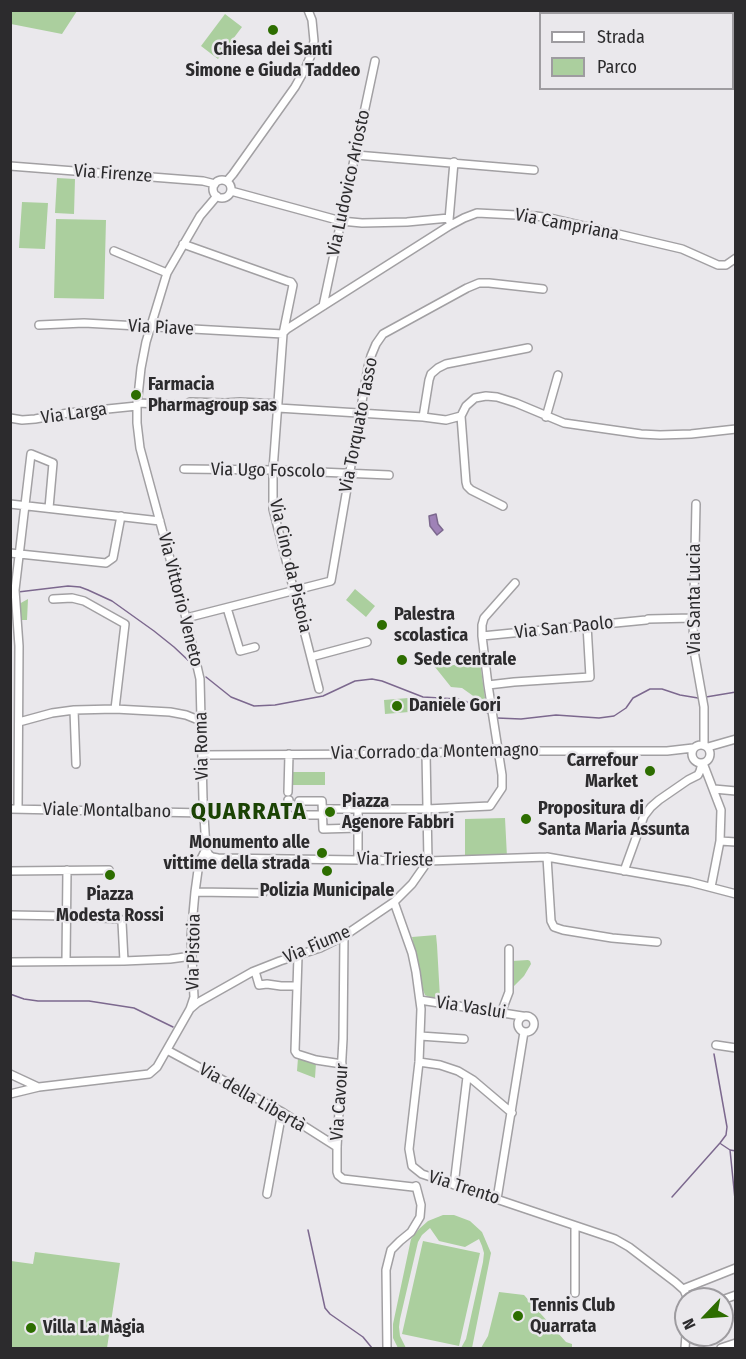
<!DOCTYPE html>
<html>
<head>
<meta charset="utf-8">
<style>
	body { margin:0 }
	#map { position:relative; width:746px; height:1359px; overflow:hidden; background:#eae8ec; font-family:"Fira Sans Condensed",sans-serif }
	canvas { display:block }
	.frame { position:absolute; inset:0; border:12px solid #2c2b2d; pointer-events:none }
	.legend { position:absolute; left:539px; top:12px; width:195px; height:78px; box-sizing:border-box; background:#eae8ec; border:2px solid #9e9ca0; margin:0; padding:8px 10px; list-style:none; font-size:18px; color:#2c2b2d }
	.legend li { display:flex; align-items:center; gap:12px; height:30px }
	.legend b { width:30px; border:2px solid #9e9ca0 }
	.north { position:absolute; left:674px; top:1287px; width:60px; height:60px; box-sizing:border-box; background:#eae8ec; border:2px solid #9e9ca0; border-radius:50%; rotate:245deg; font-size:16px; font-weight:700; line-height:24px; text-align:center; color:#2c2b2d }
	.north::after { content:''; display:block; margin:auto; width:21px; height:27px; background:#2d6d00; clip-path:polygon(50% 0,100% 100%,50% 72%,0 100%) }
</style>
</head>
<body>
<div id="map">
<canvas width="746" height="1359"></canvas>
<div class="frame"></div>
<ul class="legend">
<li><b style="height:8px;background:#fff"></b>Strada</li>
<li><b style="height:16px;background:#abcf9e"></b>Parco</li>
</ul>
<div class="north">N</div>
</div>
<script>
const g = document.querySelector('canvas').getContext('2d');
g.lineJoin = 'round';
function fillPath(path, color) { g.fillStyle = color; g.fill(path, 'evenodd'); }
const shape = rows => new Path2D(rows.map(r => 'M' + r).join(''));
function stroke(path, color, width, dash) { g.strokeStyle = color; g.lineWidth = width; g.lineCap = dash ? 'butt' : 'round'; g.setLineDash(dash || []); g.stroke(path); }
function label(font, color, halo, rows, align = 'center') {
  g.font = font + ' "Fira Sans Condensed",sans-serif'; g.lineWidth = 5; g.setLineDash([]); g.textBaseline = 'middle'; g.strokeStyle = halo; g.fillStyle = color; for (const [text, x, y, turn = 0] of rows) {
    g.save(); g.translate(x, y); g.rotate((+turn || 0) * Math.PI / 180); g.textAlign = isNaN(turn) ? turn : align; if (halo) g.strokeText(text, 0, 0); g.fillText(text, 0, 0); g.restore();
  }
}
fillPath(shape([
	[10,11,11,10,77,11,62,34,11,24],
	[225,14,242,27,218,59,201,46],
	[57,178,75,179,74,214,55,213],
	[22,202,48,203,45,249,19,248],
	[56,219,106,220,104,299,54,298],
	[355,589,375,606,366,617,346,600],
	[28,599,27,620,21,620,19,604],
	[480,662,486,705,462,688,451,687,435,667],
	[408,698,409,712,385,714,384,700],
	[291,772,325,772,325,785,290,785],
	[505,818,507,857,465,858,465,819],
	[436,935,437,945,440,998,429,997,425,995,423,990,412,937],
	[528,960,530,961,531,964,524,976,513,987,512,961],
	[298,1058,316,1063,315,1078,297,1071],
	[443,1215,454,1215,470,1221,482,1232,491,1253,472,1348,461,1348,466,1339,483,1262,484,1253,482,1246,479,1239,465,1247,439,1241,430,1228,422,1235,418,1242,400,1319,399,1327,400,1336,406,1348,398,1348,393,1338,393,1324,411,1239,419,1229,428,1221],
	[423,1241,480,1253,459,1346,402,1334],
	[35,1252,120,1263,107,1348,11,1348,11,1261,33,1264],
	[499,1292,524,1295,566,1342,572,1344,572,1348,481,1348,488,1336]
]), '#abcf9e');
const water = shape([
	[436,514,438,524,443,530,437,535,430,526,429,516,436,514]
]);
fillPath(water, '#9f82b7');
stroke(water, '#7c688e', 1.5);
stroke(shape([
	[18,592,68,586,80,587,88,590,112,601,154,631,174,647,191,663],
	[206,677,231,697,254,706,275,705,323,696,355,681,372,679,382,681,423,697,457,699,465,701,488,713],
	[706,697,736,692],
	[497,718,521,719,556,715,599,718,614,716,626,708,633,698,650,689,662,689,680,695,698,698],
	[10,994,24,999,38,1001,89,1001,134,1008,173,1027],
	[721,1144,730,1150,736,1151],
	[730,1150,736,1209],
	[672,1197,720,1143,726,1135,727,1127,714,1054],
	[308,1230,325,1308,330,1314,363,1337,372,1348]
]), '#7c688e', 1.5);
const minor = shape([
	[356,155,534,170],
	[10,166,203,181,215,184],
	'213 189a9 9 0 1 1 18 0a9 9 0 1 1-18 0Z',
	[227,181,233,174,295,87,305,69,311,55,314,41,312,20,308,10],
	[231,191,341,221,362,223,407,222,449,218],
	[217,196,200,216,167,273,146,342,141,368,137,406,137,423,140,448,186,618,200,679,203,799,206,849,209,855,212,857,218,858,428,861,547,857,690,882,736,894],
	[449,220,454,162],
	[183,244,287,281,291,282,293,285,283,334,273,470,273,509,319,689],
	[114,251,167,273],
	[323,306,375,61],
	[39,325,84,323,283,334],
	[284,332,287,329,323,306,449,226,464,218,477,213,536,216,550,218,682,249,718,265,726,265,736,258],
	[137,403,185,405,190,402,225,403,240,402,278,404],
	[278,408,423,417,446,420,461,416],
	[423,417,429,380,431,374,438,368,446,364,528,348],
	[546,417,558,375],
	[10,418,22,420,35,419,68,413,137,406],
	[184,469,273,470,389,475],
	[10,504,160,521],
	[696,504,693,645,704,707,704,744],
	[503,506,471,490,467,486,466,482,461,416,466,406,475,398,486,396,497,397,516,403,564,423,641,434,660,435,691,434,736,429],
	[10,553,106,563,113,558,121,516],
	[53,599,72,598,84,601,125,624,115,709],
	[227,608,240,651,255,647],
	[186,618,331,581,368,367,371,356,376,344,383,334,467,288,479,283,489,283,543,289],
	[648,619,693,618],
	[482,636,646,620],
	[311,657,367,642],
	[488,685,514,682,590,677,587,625],
	[74,710,76,764],
	[19,722,52,713,74,710,115,709,170,712,186,715,201,721],
	'692 754a9 9 0 1 1 18 0a9 9 0 1 1-18 0Z',
	[708,747,736,739],
	[426,753,428,861],
	[202,755,388,754,513,750,530,751,667,751,693,748],
	[703,763,721,810,720,841,711,887],
	[714,789,736,791],
	[288,792,289,754],
	[288,800,289,800],
	[299,801,322,801,323,829,358,828],
	[10,809,204,813],
	[18,809,19,646,15,590,31,454,53,463,49,508],
	[323,809,427,809,490,806,502,788,502,775,488,685,482,636,482,625,484,618,515,583],
	[358,809,358,860],
	[288,815,289,815],
	[299,815,323,815],
	[720,841,736,842],
	[547,857,551,921,554,927,563,930,612,938,657,942],
	[10,871,109,870],
	[624,871,644,816,651,807,659,800,688,780,698,775,700,771,702,763],
	[195,892,263,893],
	[394,902,412,953,416,972,421,1009,419,1062,409,1149,412,1166,422,1174,615,1239,629,1247,675,1282,684,1290,688,1299],
	[10,915,66,916,120,919,122,922,124,961],
	[344,936,343,1039,337,1147,337,1172,338,1175,343,1179,413,1187,416,1186],
	[298,956,295,1051,297,1054,316,1060,342,1064],
	[66,961,67,870],
	[10,962,124,961,170,959,192,956],
	[255,971,259,985,267,984,281,986,297,986],
	[420,1000,522,1016],
	[190,1009,197,1003,252,972,280,961,320,948,344,936,394,902,412,884,428,861],
	[501,1013,509,992,509,949],
	'518 1024a8 8 0 1 1 16 0a8 8 0 1 1-16 0Z',
	[420,1036,464,1039],
	[716,1045,736,1048],
	[167,1050,282,1112,337,1147],
	[419,1062,440,1065,458,1071,473,1080,512,1113],
	[10,1074,38,1087],
	[10,1094,39,1087,149,1074,157,1067,190,1009,194,997,191,937,195,892,199,863,206,849],
	[454,1185,467,1077],
	[267,1194,282,1112],
	[497,1199,524,1032],
	[575,1226,575,1293],
	[683,1289,736,1268],
	[722,1300,736,1295],
	[387,1348,386,1270,391,1250,400,1241,411,1232,420,1217,421,1205,416,1186],
	[685,1348,686,1335],
	[721,1348,736,1343]
]);
stroke(minor, '#a2a0a3', 10);
stroke(minor, '#fff', 7);
for (const [x, y, r, color] of [
	[273,30,6,"#2d6d00"],
	[136,395,6,"#2d6d00"],
	[382,625,6,"#2d6d00"],
	[402,660,6,"#2d6d00"],
	[397,706,6,"#2d6d00"],
	[650,771,6,"#2d6d00"],
	[330,812,6,"#2d6d00"],
	[526,819,6,"#2d6d00"],
	[322,853,6,"#2d6d00"],
	[327,871,6,"#2d6d00"],
	[110,875,6,"#2d6d00"],
	[518,1316,6,"#2d6d00"],
	[31,1328,6,"#2d6d00"]
]) { const dot = new Path2D(); dot.arc(x, y, r, 0, 2 * Math.PI); g.fillStyle = color; g.fill(dot); stroke(dot, '#eae8ec', 2); }
label('bold 18px', '#2c2b2d', '#eae8ec', [
	["Chiesa dei Santi",273,50,"center"],
	["Simone e Giuda Taddeo",273,71,"center"],
	["Farmacia",148,385],
	["Pharmagroup sas",148,406],
	["Palestra",394,615],
	["scolastica",394,636],
	["Sede centrale",414,660],
	["Daniele Gori",409,706],
	["Carrefour",638,761,"right"],
	["Market",638,782,"right"],
	["Piazza",342,802],
	["Agenore Fabbri",342,823],
	["Propositura di",538,809],
	["Santa Maria Assunta",538,830],
	["Monumento alle",310,843,"right"],
	["vittime della strada",310,864,"right"],
	["Polizia Municipale",327,891,"center"],
	["Piazza",110,895,"center"],
	["Modesta Rossi",110,916,"center"],
	["Tennis Club",530,1306],
	["Quarrata",530,1327],
	["Villa La Màgia",43,1328]
], 'left');
label('18px', '#2c2b2d', '#eae8ec', [
	["Via Firenze",113,174,4],
	["Via Ludovico Ariosto",349,183,-78],
	["Via Campriana",567,225,11],
	["Via Piave",161,328,3],
	["Via Larga",74,414,-8],
	["Via Torquato Tasso",359,425,-79],
	["Via Ugo Foscolo",268,471,1],
	["Via Cino da Pistoia",290,566,77],
	["Via Santa Lucia",695,599,-90],
	["Via Vittorio Veneto",180,600,76],
	["Via San Paolo",564,628,-6],
	["Via Roma",202,746,-91],
	["Via Corrado da Montemagno",435,752,-1],
	["Viale Montalbano",107,811,1],
	["Via Trieste",395,860,1],
	["Via Fiume",317,945,-23],
	["Via Pistoia",194,952,-89],
	["Via Vaslui",471,1008,9],
	["Via della Libertà",252,1098,30],
	["Via Cavour",340,1102,-86],
	["Via Trento",464,1188,18]
]);
g.letterSpacing = '1.5px';
label('bold 24px', '#1b4304', '#eae8ec', [
	["QUARRATA",249,812]
]);
g.letterSpacing = '0px';
</script>
</body>
</html>
